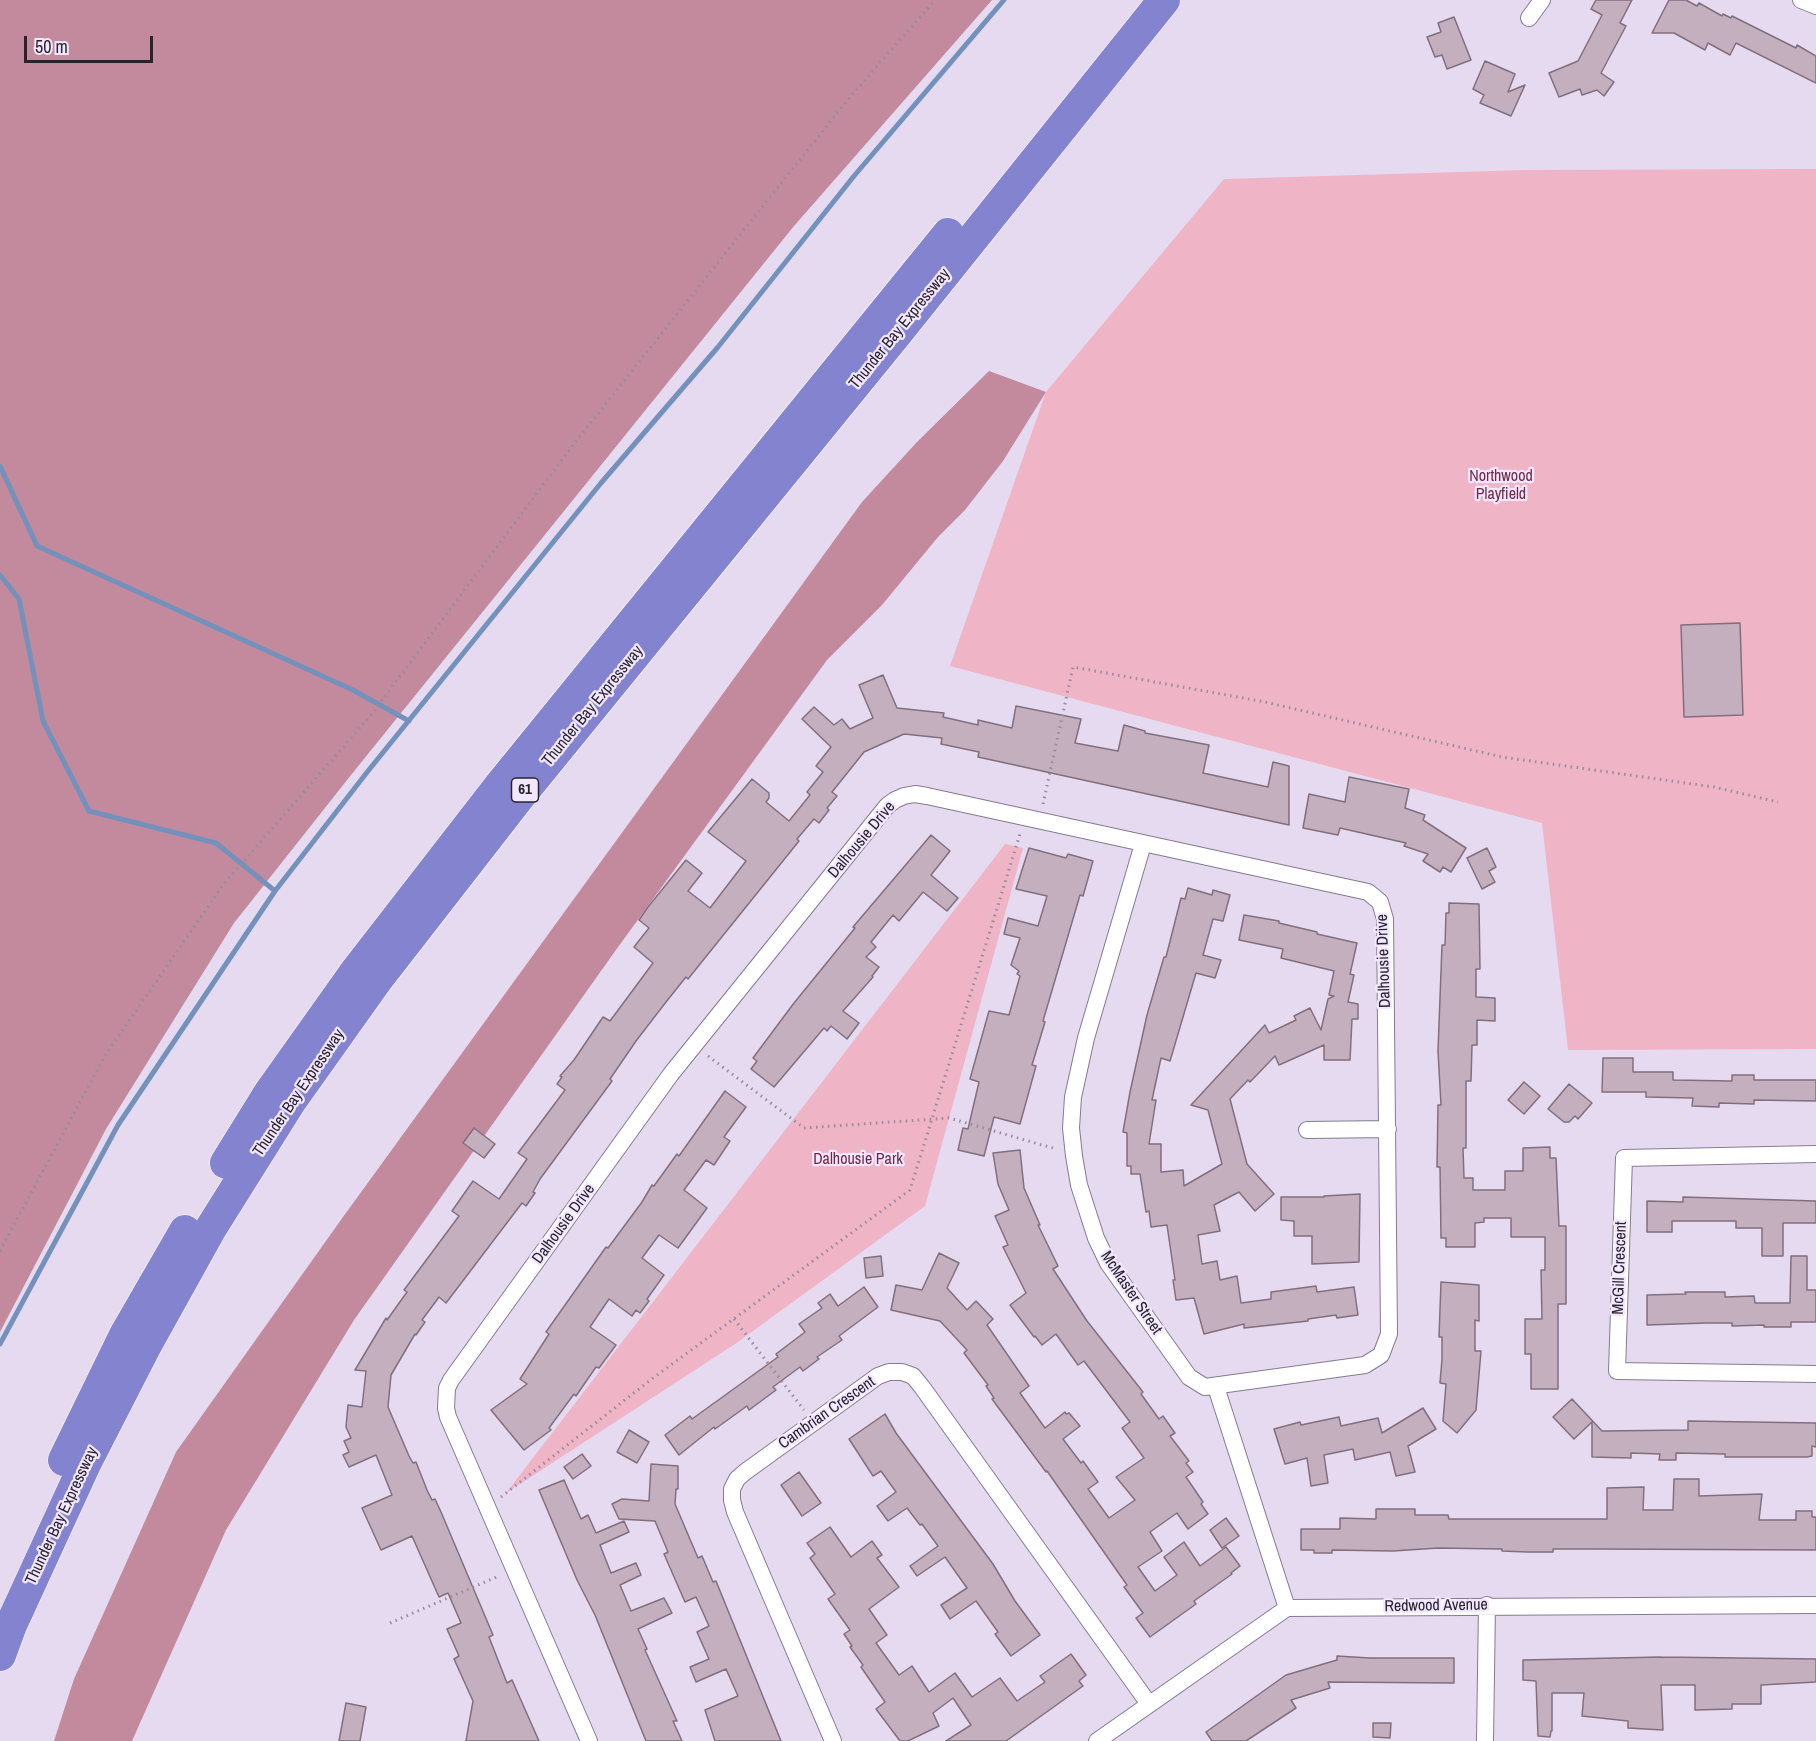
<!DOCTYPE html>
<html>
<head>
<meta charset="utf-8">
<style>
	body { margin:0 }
	#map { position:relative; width:1816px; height:1741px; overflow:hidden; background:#e5daf0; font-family:"Archivo Narrow",sans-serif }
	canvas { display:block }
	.scale { position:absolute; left:24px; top:36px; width:129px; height:27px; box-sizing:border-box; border:3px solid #28242c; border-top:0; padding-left:8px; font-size:18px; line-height:21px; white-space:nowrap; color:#28242c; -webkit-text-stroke:4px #f2e7fe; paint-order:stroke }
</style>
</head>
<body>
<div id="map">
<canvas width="1816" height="1741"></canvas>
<div class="scale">50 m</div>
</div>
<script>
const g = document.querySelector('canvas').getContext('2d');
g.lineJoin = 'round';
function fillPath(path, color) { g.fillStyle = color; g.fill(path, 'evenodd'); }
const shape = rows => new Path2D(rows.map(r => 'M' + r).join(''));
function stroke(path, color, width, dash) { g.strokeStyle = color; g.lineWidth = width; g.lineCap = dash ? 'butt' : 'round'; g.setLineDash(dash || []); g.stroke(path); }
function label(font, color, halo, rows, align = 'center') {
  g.font = font + ' "Archivo Narrow",sans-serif'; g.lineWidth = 4.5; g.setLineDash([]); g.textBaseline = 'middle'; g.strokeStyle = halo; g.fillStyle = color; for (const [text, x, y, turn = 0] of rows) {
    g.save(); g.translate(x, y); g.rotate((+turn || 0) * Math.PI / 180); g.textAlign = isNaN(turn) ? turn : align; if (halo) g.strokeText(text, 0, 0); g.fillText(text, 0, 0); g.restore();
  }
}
fillPath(shape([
	[1816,169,1816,1049,1568,1050,1542,823,950,666,1046,392,1224,179,1527,170],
	[1005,844,1023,848,925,1206,735,1344,506,1493]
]), '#efb4c6');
fillPath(shape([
	[0,0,992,0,794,226,351,775,234,923,106,1129,0,1332],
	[989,371,1046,392,1003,461,965,510,938,537,882,605,827,660,613,954,354,1320,226,1530,132,1741,54,1741,74,1679,176,1452,343,1217,862,502,917,442]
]), '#c28a9c');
stroke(shape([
	[0,466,37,546,353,690,409,721],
	[0,575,19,599,43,721,89,811,216,843,275,891],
	[0,1344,118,1125,275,891,368,771,601,483,718,347,854,176,1004,0]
]), '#7491bc', 5);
const building = shape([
	[1596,0,1632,0,1620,23,1626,26,1601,73,1614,82,1604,96,1597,90,1582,95,1580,89,1559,97,1549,73,1578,61,1602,15,1591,9,1596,0],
	[1669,0,1686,0,1697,6,1699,3,1722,16,1723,14,1731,18,1732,16,1796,48,1797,45,1816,56,1816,83,1736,43,1730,55,1708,43,1705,50,1674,33,1652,33,1669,0],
	[1454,17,1471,60,1447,69,1442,55,1435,57,1427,37,1441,32,1438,23,1454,17],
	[1485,61,1515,74,1508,92,1525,85,1511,116,1480,103,1484,95,1473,89,1485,61],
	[1740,623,1743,715,1684,717,1681,625,1740,623],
	[883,675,897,708,944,713,943,717,978,725,978,720,1012,728,1016,706,1081,719,1075,743,1118,751,1124,725,1145,731,1145,733,1209,745,1203,773,1268,787,1273,762,1289,766,1289,825,978,757,979,752,941,744,942,738,904,734,864,752,832,792,837,796,827,808,829,810,819,823,814,819,797,839,799,841,688,979,686,977,666,1002,636,1041,610,1079,612,1081,540,1179,533,1192,535,1193,526,1206,522,1203,446,1303,439,1297,422,1320,425,1322,416,1335,415,1334,391,1375,388,1407,409,1456,413,1463,416,1462,427,1490,432,1500,435,1499,441,1512,493,1635,489,1637,507,1683,512,1680,539,1741,466,1741,473,1701,454,1659,459,1656,447,1629,461,1623,448,1593,439,1597,412,1536,381,1550,362,1508,392,1495,376,1455,349,1467,343,1455,349,1452,344,1441,351,1438,346,1427,348,1405,362,1407,366,1371,355,1370,386,1318,387,1320,407,1292,404,1290,459,1216,452,1211,473,1181,499,1199,527,1159,518,1153,565,1090,557,1084,562,1077,560,1076,574,1060,603,1017,610,1021,653,963,634,947,649,928,639,920,648,907,686,860,702,873,688,891,710,908,746,861,708,832,752,779,769,793,769,798,766,802,789,821,810,795,807,792,823,772,816,766,831,747,802,719,814,707,834,725,842,719,850,729,873,718,859,685,883,675],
	[1349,777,1409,789,1405,808,1425,815,1423,820,1466,848,1451,872,1443,867,1440,872,1423,861,1428,854,1404,846,1406,843,1340,828,1338,835,1303,828,1309,794,1345,802,1349,777],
	[931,835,950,851,931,875,958,898,947,911,923,892,899,921,893,915,871,942,876,947,866,957,879,967,872,976,873,977,843,1011,859,1023,847,1039,831,1026,827,1031,824,1028,774,1087,751,1069,757,1061,753,1058,794,1003,855,928,853,927,931,835],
	[1029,848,1066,858,1068,854,1093,861,1083,896,1080,895,1043,1021,1045,1022,1032,1065,1036,1066,1020,1124,994,1117,984,1156,958,1150,963,1128,968,1129,979,1082,970,1079,989,1011,1009,1015,1020,976,1017,974,1019,971,1011,965,1020,938,1004,934,1008,918,1038,926,1047,896,1016,889,1029,848],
	[1487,848,1496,867,1489,871,1495,882,1482,889,1467,858,1487,848],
	[1188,888,1212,895,1213,890,1230,895,1223,921,1213,919,1203,955,1221,960,1215,978,1196,973,1170,1061,1161,1058,1152,1100,1156,1100,1149,1144,1161,1144,1161,1172,1183,1170,1184,1186,1222,1164,1208,1110,1191,1105,1265,1025,1269,1033,1296,1020,1294,1016,1310,1008,1321,1030,1328,999,1334,996,1329,995,1334,971,1281,958,1283,949,1239,940,1244,915,1279,921,1279,923,1317,932,1317,934,1357,943,1350,974,1354,975,1348,1002,1358,1004,1358,1019,1352,1019,1350,1060,1324,1060,1324,1045,1279,1065,1275,1056,1250,1082,1248,1080,1230,1099,1247,1164,1274,1194,1255,1211,1239,1192,1214,1205,1220,1231,1198,1235,1202,1264,1217,1261,1220,1280,1237,1276,1241,1303,1271,1299,1271,1292,1316,1286,1317,1292,1354,1287,1358,1315,1337,1318,1336,1315,1308,1319,1308,1321,1244,1328,1244,1324,1204,1334,1194,1298,1176,1300,1173,1280,1175,1280,1167,1225,1151,1227,1149,1211,1146,1212,1140,1174,1131,1174,1131,1166,1127,1166,1127,1133,1123,1132,1130,1092,1147,1015,1164,957,1166,957,1181,898,1185,899,1188,888],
	[1449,903,1479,904,1480,969,1476,969,1476,997,1495,998,1495,1021,1477,1020,1477,1045,1472,1045,1471,1081,1466,1081,1466,1148,1463,1148,1464,1178,1473,1178,1473,1190,1505,1190,1505,1171,1523,1171,1523,1148,1550,1147,1550,1158,1556,1158,1559,1226,1566,1226,1566,1304,1558,1304,1558,1389,1531,1389,1531,1354,1525,1354,1525,1319,1542,1319,1541,1270,1545,1270,1545,1237,1511,1237,1511,1218,1484,1218,1484,1222,1475,1223,1475,1247,1446,1247,1446,1238,1441,1238,1440,1167,1437,1167,1438,1105,1441,1105,1438,1051,1442,945,1445,945,1446,913,1449,913,1449,903],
	[1603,1058,1633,1058,1633,1072,1673,1072,1673,1080,1732,1081,1732,1075,1754,1075,1754,1080,1816,1080,1816,1101,1754,1100,1754,1104,1719,1103,1719,1107,1692,1106,1693,1098,1646,1097,1646,1092,1602,1092,1603,1058],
	[1524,1082,1540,1096,1524,1114,1508,1100,1524,1082],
	[1569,1084,1592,1103,1578,1119,1575,1116,1569,1122,1564,1122,1548,1109,1569,1084],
	[725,1091,746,1107,724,1137,730,1141,714,1165,706,1160,684,1190,707,1208,678,1248,659,1235,642,1258,664,1275,647,1299,649,1301,640,1313,636,1310,632,1316,609,1299,590,1327,616,1345,599,1368,596,1367,576,1396,574,1394,549,1428,551,1430,524,1450,491,1410,527,1384,520,1379,549,1334,546,1332,606,1247,608,1248,642,1202,652,1185,654,1186,677,1154,679,1156,725,1091],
	[474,1128,495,1144,484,1158,463,1143,474,1128],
	[1020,1150,1024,1188,1040,1225,1038,1225,1058,1266,1053,1269,1087,1321,1143,1392,1141,1394,1159,1419,1163,1416,1175,1433,1170,1436,1189,1461,1186,1463,1193,1472,1186,1477,1203,1502,1201,1504,1208,1514,1188,1529,1177,1513,1150,1532,1162,1551,1138,1567,1155,1591,1177,1575,1164,1557,1184,1542,1200,1566,1226,1547,1240,1566,1231,1573,1232,1574,1194,1601,1196,1604,1150,1637,1136,1618,1143,1613,1124,1587,1127,1585,1047,1471,1046,1472,992,1399,994,1398,986,1386,988,1385,964,1353,967,1350,940,1321,891,1310,896,1285,922,1290,939,1253,959,1263,947,1288,967,1310,976,1301,993,1319,987,1325,1029,1386,1020,1393,1045,1428,1065,1412,1066,1414,1069,1413,1080,1426,1063,1439,1081,1463,1083,1461,1098,1482,1088,1489,1109,1518,1135,1500,1116,1477,1144,1458,1122,1428,1130,1422,1084,1361,1078,1365,1056,1334,1042,1345,1035,1336,1034,1337,1010,1305,1026,1293,1003,1247,1008,1245,995,1216,1009,1210,998,1184,993,1153,1020,1150],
	[1360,1194,1359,1262,1312,1264,1312,1236,1294,1236,1294,1221,1281,1220,1281,1197,1324,1197,1324,1196,1360,1194],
	[1683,1197,1816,1201,1816,1223,1783,1223,1783,1256,1762,1256,1762,1228,1736,1228,1736,1221,1672,1221,1672,1232,1647,1232,1647,1201,1683,1202,1683,1197],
	[881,1256,883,1276,866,1278,864,1258,881,1256],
	[1791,1256,1807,1256,1807,1290,1816,1290,1816,1322,1791,1322,1791,1327,1764,1327,1764,1325,1732,1326,1732,1323,1706,1323,1647,1325,1647,1295,1686,1294,1685,1292,1725,1292,1725,1297,1754,1296,1755,1303,1790,1303,1791,1256],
	[1441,1282,1479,1285,1479,1321,1475,1320,1475,1351,1481,1351,1476,1410,1457,1433,1443,1421,1446,1384,1440,1383,1442,1359,1442,1337,1439,1337,1441,1282],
	[864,1287,878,1307,839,1336,842,1340,817,1357,819,1359,803,1371,800,1367,773,1387,776,1390,749,1410,747,1406,715,1429,714,1427,679,1455,665,1435,690,1416,692,1419,778,1357,776,1354,805,1332,799,1324,822,1308,818,1303,830,1294,838,1306,864,1287],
	[1572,1399,1602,1431,1688,1430,1688,1421,1816,1423,1816,1447,1812,1446,1812,1456,1807,1457,1725,1457,1725,1454,1676,1453,1676,1460,1659,1460,1660,1454,1631,1453,1631,1458,1592,1457,1592,1422,1574,1439,1553,1417,1572,1399],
	[1423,1408,1436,1429,1408,1446,1415,1472,1396,1476,1390,1452,1355,1460,1353,1449,1324,1455,1328,1483,1311,1486,1307,1458,1285,1464,1274,1429,1300,1422,1301,1425,1339,1417,1341,1426,1378,1418,1382,1433,1423,1408],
	[885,1414,896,1433,993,1564,1015,1601,1040,1635,1011,1656,995,1634,998,1632,976,1601,950,1619,941,1605,967,1588,945,1557,917,1576,910,1566,938,1546,922,1524,920,1525,907,1508,888,1521,877,1506,896,1492,881,1471,873,1476,849,1439,885,1414],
	[629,1430,649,1442,637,1463,617,1452,629,1430],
	[582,1454,591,1466,573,1479,564,1467,582,1454],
	[651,1464,678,1466,678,1489,676,1489,675,1504,698,1558,702,1556,713,1582,716,1581,781,1741,715,1741,705,1710,738,1696,726,1669,696,1682,690,1667,709,1659,697,1632,709,1626,696,1597,685,1602,664,1554,668,1552,655,1521,619,1519,612,1504,622,1499,649,1501,651,1464],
	[799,1472,821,1503,802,1516,781,1485,799,1472],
	[1674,1479,1699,1479,1699,1496,1762,1494,1759,1520,1796,1520,1796,1511,1812,1511,1812,1517,1816,1517,1816,1550,1598,1549,1553,1549,1553,1552,1527,1552,1502,1551,1502,1549,1438,1548,1393,1551,1332,1550,1332,1553,1314,1553,1314,1550,1301,1550,1301,1529,1340,1529,1340,1518,1376,1519,1376,1509,1415,1509,1415,1515,1448,1515,1449,1519,1607,1519,1607,1488,1644,1487,1643,1510,1673,1510,1674,1479],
	[564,1480,581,1519,588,1515,596,1533,624,1521,629,1532,600,1545,611,1573,636,1563,641,1575,620,1585,631,1611,664,1598,672,1613,638,1629,647,1649,645,1650,677,1721,673,1721,682,1741,646,1741,595,1615,577,1580,539,1490,564,1480],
	[1226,1518,1239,1536,1222,1548,1210,1530,1226,1518],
	[830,1527,851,1557,872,1541,882,1555,877,1558,899,1587,869,1609,887,1635,876,1643,899,1675,912,1666,929,1692,955,1673,972,1697,1000,1678,1017,1701,1045,1682,1040,1676,1071,1654,1086,1675,1079,1681,1083,1686,1006,1741,946,1741,971,1725,953,1698,933,1713,939,1726,908,1741,900,1741,876,1709,885,1702,861,1667,863,1665,850,1647,852,1646,844,1634,850,1630,828,1599,835,1594,810,1558,815,1554,807,1543,830,1527],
	[1337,1656,1370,1658,1454,1658,1454,1683,1328,1682,1330,1688,1291,1700,1296,1708,1246,1741,1212,1741,1206,1732,1286,1675,1337,1660,1337,1656],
	[1661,1657,1816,1659,1816,1682,1761,1685,1761,1704,1732,1704,1732,1709,1695,1710,1695,1685,1661,1685,1663,1730,1628,1728,1628,1721,1582,1716,1584,1693,1552,1693,1552,1731,1551,1731,1550,1737,1538,1736,1536,1681,1523,1680,1523,1660,1661,1657],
	[346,1703,366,1707,360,1741,339,1741,346,1703],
	[1373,1723,1391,1723,1390,1738,1373,1737,1373,1723]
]);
fillPath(building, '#c4afbf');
stroke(building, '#826f7e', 1.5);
const street = shape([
	[1801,0,1816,6],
	[1529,18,1542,0],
	[1307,1130,1388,1129],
	[1816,1154,1624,1158,1617,1371,1816,1374],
	[1216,1387,1287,1608],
	[589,1741,448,1417,446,1408,447,1388,451,1380,671,1074,887,806,895,800,904,796,915,794,927,796,1368,892,1380,902,1385,919,1389,1334,1381,1355,1365,1365,1205,1387,1189,1377,1108,1263,1096,1238,1079,1185,1074,1156,1071,1128,1073,1097,1086,1038,1143,844],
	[833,1741,735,1512,732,1500,732,1489,737,1479,745,1472,878,1376,889,1372,902,1372,913,1376,922,1387,1149,1704],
	[1097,1741,1287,1608,1816,1605],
	[1485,1741,1487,1605]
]);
const highway = shape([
	[226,1163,270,1092,356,971,501,784,948,234],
	[64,1460,125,1335,185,1231],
	[0,1655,11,1625,85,1464,146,1345,211,1228,290,1102,376,981,519,797,897,333,1164,0]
]);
stroke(street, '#857b8f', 18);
stroke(highway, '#fff', 33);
stroke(shape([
	[1043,804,1073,667,1265,702,1502,757,1714,787,1778,802],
	[708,1056,804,1128,949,1118,1056,1149],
	[0,1251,106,1054,223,885,371,715,573,445,845,103,935,0],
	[734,1319,804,1410],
	[501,1497,653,1378,910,1190,1020,834],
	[390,1623,499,1576]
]), '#948c9c', 3, [1.5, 4.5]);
stroke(street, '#fff', 16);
stroke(highway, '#8383cf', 32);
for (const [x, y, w] of [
	[525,790,27]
]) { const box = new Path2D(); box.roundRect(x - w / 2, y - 12, w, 24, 4.5); g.fillStyle = '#f2e7fe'; g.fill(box); stroke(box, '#28242c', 1.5); }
label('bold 15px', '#28242c', null, [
	["61",525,790]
]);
label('16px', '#28242c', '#f2e7fe', [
	["Thunder Bay Expressway",900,329,-51],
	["Thunder Bay Expressway",593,706,-51],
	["Dalhousie Drive",862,840,-50],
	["Dalhousie Drive",1384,961,-92],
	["Thunder Bay Expressway",299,1093,-56],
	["Dalhousie Drive",564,1224,-54],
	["McGill Crescent",1620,1268,-88],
	["McMaster Street",1131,1293,56],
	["Cambrian Crescent",827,1413,-35],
	["Thunder Bay Expressway",62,1516,-65],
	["Redwood Avenue",1436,1606,-1]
]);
label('16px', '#6e2944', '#f2e7fe', [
	["Northwood",1501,477],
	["Playfield",1501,495],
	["Dalhousie Park",858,1160]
]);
</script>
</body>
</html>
